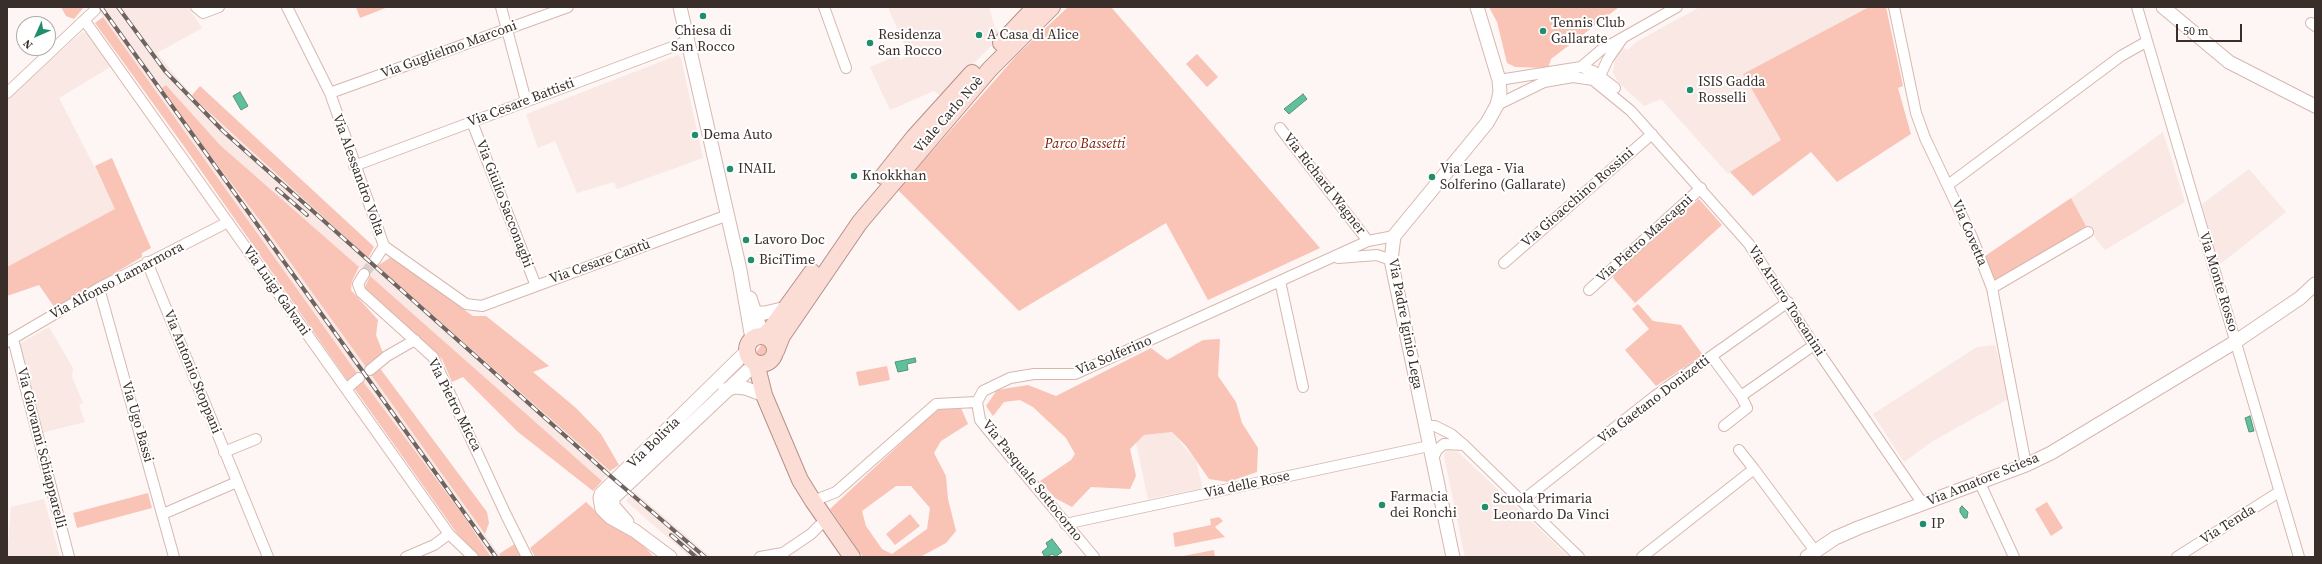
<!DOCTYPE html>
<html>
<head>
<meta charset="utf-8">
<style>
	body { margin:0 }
	#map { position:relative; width:2322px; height:564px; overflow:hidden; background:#fdf6f4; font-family:"Source Serif 4",serif }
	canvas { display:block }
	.frame { position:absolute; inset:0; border:8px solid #3a2e2a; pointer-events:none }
	.north { position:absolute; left:16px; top:16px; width:40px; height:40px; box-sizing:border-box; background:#fff; border:1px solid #b0abaa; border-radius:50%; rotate:225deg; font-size:11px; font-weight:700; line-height:16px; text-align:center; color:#3a2e2a }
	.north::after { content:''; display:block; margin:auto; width:14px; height:18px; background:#208e6d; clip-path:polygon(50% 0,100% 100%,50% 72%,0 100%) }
	.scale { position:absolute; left:2176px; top:24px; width:66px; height:18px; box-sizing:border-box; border:2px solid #3a2e2a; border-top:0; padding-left:5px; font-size:12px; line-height:14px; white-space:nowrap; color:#3a2e2a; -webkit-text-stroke:3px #fff; paint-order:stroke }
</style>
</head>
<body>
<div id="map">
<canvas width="2322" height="564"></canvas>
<div class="frame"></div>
<div class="north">N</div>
<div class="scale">50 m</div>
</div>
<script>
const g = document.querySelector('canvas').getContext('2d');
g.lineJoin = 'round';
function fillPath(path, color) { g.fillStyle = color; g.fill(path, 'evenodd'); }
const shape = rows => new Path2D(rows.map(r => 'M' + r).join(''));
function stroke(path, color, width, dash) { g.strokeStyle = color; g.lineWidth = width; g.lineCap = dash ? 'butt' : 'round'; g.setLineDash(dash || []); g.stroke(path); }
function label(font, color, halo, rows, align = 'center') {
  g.font = font + ' "Source Serif 4",serif'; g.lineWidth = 4; g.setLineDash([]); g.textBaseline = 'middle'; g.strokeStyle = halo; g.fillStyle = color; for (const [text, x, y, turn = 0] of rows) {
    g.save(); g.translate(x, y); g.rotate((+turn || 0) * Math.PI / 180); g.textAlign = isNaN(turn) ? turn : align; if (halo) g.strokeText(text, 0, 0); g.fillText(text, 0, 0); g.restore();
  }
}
fillPath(shape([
	[96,7,188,7,202,28,157,53,175,75,198,102,271,170,610,471,602,481,220,145,166,85,162,88,209,154,262,223,374,377,501,557,491,557,463,515,362,380],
	[888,7,989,7,995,28,1002,35,941,96,934,91,890,110,870,67,898,55,900,60,909,56],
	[1700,7,1869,7,1743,74,1781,140,1728,174,1661,99,1644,106,1618,82,1613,72,1615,60,1622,47,1628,50,1636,42],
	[82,32,89,33,112,66,59,98,116,209,7,267,7,100],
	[678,55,681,58,703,158,617,189,614,182,577,193,555,141,538,148,526,114],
	[2163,132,2185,202,2105,250,2086,226,2071,198],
	[2249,169,2286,212,2219,265,2202,204],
	[49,327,73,368,72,377,83,403,79,405,85,422,41,433,19,344],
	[1995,345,2010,398,1933,441,1904,462,1873,414,1977,347],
	[1172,432,1196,461,1203,488,1148,499,1136,443,1144,435],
	[1446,450,1458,452,1569,557,1465,557,1444,456],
	[634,491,711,557,690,557,626,501],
	[44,499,60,557,7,557,11,507]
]), '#f9e8e3');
fillPath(shape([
	[61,7,84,7,74,19,66,16],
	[356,7,388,7,360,18],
	[1068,7,1111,7,1320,248,1208,300,1166,223,1019,311,898,190,1018,54],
	[1489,7,1619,7,1551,59,1548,68,1515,67,1507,63,1497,22],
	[1869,7,1886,7,1903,86,1898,88,1911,134,1837,182,1811,152,1753,196,1730,172,1781,140,1743,74],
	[103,17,357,373,348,381,181,142,95,23],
	[1197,54,1218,77,1207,87,1186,64],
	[166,85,220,145,359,267,352,281,351,290,378,320,376,335,383,353,366,367,262,223,209,154,162,88],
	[200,86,370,243,374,247,368,258,198,102,192,95],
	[112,158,151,248,142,253,142,257,55,308,39,285,7,296,7,267,115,209,95,166],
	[2071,198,2086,226,1997,282,1994,280,1985,256],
	[1699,199,1722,225,1635,303,1613,278,1615,273],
	[391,257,473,316,486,316,549,366,533,372,576,408,601,434,619,465,610,471,377,266],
	[370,276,602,481,593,491,518,432,463,377,452,382,442,359,364,289],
	[1638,304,1653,321,1681,325,1703,355,1656,386,1625,350,1649,329,1632,309],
	[1220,339,1218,376,1236,402,1242,423,1258,448,1257,472,1228,482,1209,479,1186,446,1172,432,1144,435,1130,449,1136,476,1130,489,1091,487,1072,507,1055,498,1040,481,1071,460,1075,454,1066,438,1033,407,1020,400,1004,402,993,416,986,406,997,390,1028,385,1056,396,1151,348,1167,360,1203,340],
	[762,344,766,345,768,352,762,358,755,357,755,354],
	[887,366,890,380,859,386,856,372],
	[379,367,487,512,489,523,485,534,370,373],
	[362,380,463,515,491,557,479,557,456,532,354,388],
	[941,406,961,408,968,424,941,441,934,453,946,476,948,499,956,531,946,543,920,557,863,557,830,509],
	[896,486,911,486,930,508,927,529,892,554,882,549,866,526,862,511],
	[148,493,152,508,77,528,73,513],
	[586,502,598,513,631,533,654,557,535,557,530,548],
	[2047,502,2063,528,2051,536,2035,509],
	[910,514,920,526,895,545,886,534],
	[1219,517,1223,521,1215,527,1225,537,1175,547,1173,533,1211,525,1210,519],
	[516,543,523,557,501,557,499,554],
	[1214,550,1215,557,1178,557]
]), '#f9c3b5');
const water = shape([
	[240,92,248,106,241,110,233,96,240,92],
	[1303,94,1307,99,1289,114,1284,109,1303,94],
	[915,358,916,362,907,364,908,370,898,372,895,362,915,358],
	[2250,416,2254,431,2249,432,2245,418,2250,416],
	[1962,506,1968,512,1967,518,1964,518,1960,512,1960,508,1962,506],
	[1052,539,1062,552,1055,557,1053,554,1045,557,1042,552,1048,547,1046,543,1052,539]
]);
fillPath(water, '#60bf9d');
stroke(water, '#55947a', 1);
stroke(shape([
	[364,274,375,260]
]), '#d6cecc', 10, [10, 5]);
const minor = shape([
	[196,7,203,13,219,7],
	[287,7,330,93,384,246,466,304,482,306,728,215],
	[501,7,526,101],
	[824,7,846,68],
	[1894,7,1916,113,1925,138,1972,237,1992,288,2026,465],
	[2137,7,2299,557],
	[85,21,449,534,473,557],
	[2311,23,2315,26],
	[1581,67,1601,50,1677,7],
	[1499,80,1581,67,1593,71,1615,88],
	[1597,82,1608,59,1622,39],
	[7,93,95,10],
	[330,93,568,7],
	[1497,105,1544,82,1573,77,1593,80,1631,111,1749,244,1814,345,1923,504],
	[472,122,536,286],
	[1280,128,1368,241],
	[354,166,688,41],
	[1948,185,2121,56,2146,42],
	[1338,258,1377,255,1391,260],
	[375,260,384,246],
	[147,262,268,557],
	[1504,263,1652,134],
	[364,274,358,284,361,292,433,357,506,515,527,557],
	[1280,281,1303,387],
	[99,288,174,557],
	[1992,288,2088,232],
	[1589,290,1701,188],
	[13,339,69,557],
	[7,342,99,288,228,222],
	[1712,357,1741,396,1814,345],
	[370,370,387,356,415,340],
	[346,389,359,378],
	[977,402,980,420,988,430,1094,557],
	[1425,426,1435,426,1451,434,1464,445,1579,557],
	[1724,426,1747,408,1741,396],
	[1739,450,1754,469],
	[224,452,256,439],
	[1432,460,1437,450,1444,444,1464,445],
	[1980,483,2014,557],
	[813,501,836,492,936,404,977,402,983,391,1010,378,1034,374,1075,374,1368,241,1394,236],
	[1522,501,1655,396,1788,302],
	[163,514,237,482],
	[1065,524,1429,446],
	[406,557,434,545,449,534],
	[760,557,783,553,811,534,826,519],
	[1642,557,1754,469,1815,551],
	[2177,557,2279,492]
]);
const tertiary = shape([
	[680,7,740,270,752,339],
	[2163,7,2229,62,2315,106],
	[750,298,763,336],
	[756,313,765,313,786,308],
	[725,390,735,387,745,388,764,395],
	[627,522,613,506,613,498,756,363],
	[670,557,635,531,610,517,602,509,600,498,601,494,747,351],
	[1453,557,1391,260,1394,236,1487,123,1497,105,1500,92,1499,80,1477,7],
	[1807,557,1835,538,1858,528,2026,465,2051,453,2235,342,2300,298,2315,284]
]);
const primary = shape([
	[1001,43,1035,7],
	[883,176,914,137,972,73],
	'747 350a14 14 0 1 1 28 0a14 14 0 1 1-28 0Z',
	[763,336,770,330,812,272],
	[776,351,782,336,860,222,990,69,1052,7],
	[756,363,764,395,800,480,813,501,852,557]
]);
stroke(minor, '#d8b7af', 12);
stroke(tertiary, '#d8b7af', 15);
stroke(primary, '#b69188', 18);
stroke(minor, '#fff', 10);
stroke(tertiary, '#fff', 13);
stroke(primary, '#fbddd6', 16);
const rail = shape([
	[101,7,496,557],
	[118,7,165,71,223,131,608,474,705,557],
	[277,189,307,215],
	[671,535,696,557]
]);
stroke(rail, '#6f6460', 4);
stroke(rail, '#fff', 2.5, [8]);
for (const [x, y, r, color] of [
	[703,16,4,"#208e6d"],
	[1543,31,4,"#208e6d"],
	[979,35,4,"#208e6d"],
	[870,43,4,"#208e6d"],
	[1690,90,4,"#208e6d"],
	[695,135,4,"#208e6d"],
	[730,169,4,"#208e6d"],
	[854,176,4,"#208e6d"],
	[1432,177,4,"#208e6d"],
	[746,240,4,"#208e6d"],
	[751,260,4,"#208e6d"],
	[1382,505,4,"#208e6d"],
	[1485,507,4,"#208e6d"],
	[1923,524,4,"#208e6d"]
]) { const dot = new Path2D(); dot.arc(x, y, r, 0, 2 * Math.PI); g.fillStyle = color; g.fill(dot); stroke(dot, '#fff', 1.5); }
label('14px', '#3a2e2a', '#fff', [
	["Tennis Club",1551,23],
	["Gallarate",1551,39],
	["Chiesa di",703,31,"center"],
	["San Rocco",703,47,"center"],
	["Residenza",878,35],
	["San Rocco",878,51],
	["A Casa di Alice",987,35],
	["ISIS Gadda",1698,82],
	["Rosselli",1698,98],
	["Dema Auto",703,135],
	["INAIL",738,169],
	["Via Lega - Via",1440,169],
	["Solferino (Gallarate)",1440,185],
	["Knokkhan",862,176],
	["Lavoro Doc",754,240],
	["BiciTime",759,260],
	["Farmacia",1390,497],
	["dei Ronchi",1390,513],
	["Scuola Primaria",1493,499],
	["Leonardo Da Vinci",1493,515],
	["IP",1931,524]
], 'left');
label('14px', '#3a2e2a', '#fff', [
	["Via Guglielmo Marconi",449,50,-20],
	["Via Cesare Battisti",521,103,-21],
	["Viale Carlo Noè",949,115,-49],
	["Via Alessandro Volta",358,175,70],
	["Via Richard Wagner",1324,184,52],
	["Via Gioacchino Rossini",1578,198,-41],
	["Via Giulio Sacconaghi",504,204,69],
	["Via Covetta",1969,233,67],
	["Via Pietro Mascagni",1645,239,-42],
	["Via Cesare Cantù",600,262,-20],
	["Via Alfonso Lamarmora",117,281,-28],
	["Via Monte Rosso",2218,282,73],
	["Via Luigi Galvani",276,291,55],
	["Via Arturo Toscanini",1786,301,57],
	["Via Padre Iginio Lega",1405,324,79],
	["Via Solferino",1114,356,-23],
	["Via Antonio Stoppani",192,372,68],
	["Via Gaetano Donizetti",1654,400,-37],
	["Via Pietro Micca",454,405,63],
	["Via Ugo Bassi",137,422,74],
	["Via Bolivia",654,443,-44],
	["Via Giovanni Schiapparelli",41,448,76],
	["Via Amatore Sciesa",1983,480,-22],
	["Via Pasquale Sottocorno",1032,481,51],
	["Via delle Rose",1247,485,-12],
	["Via Tenda",2228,525,-32]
]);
label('italic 14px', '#7a1b00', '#fff', [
	["Parco Bassetti",1085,144]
]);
</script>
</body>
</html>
